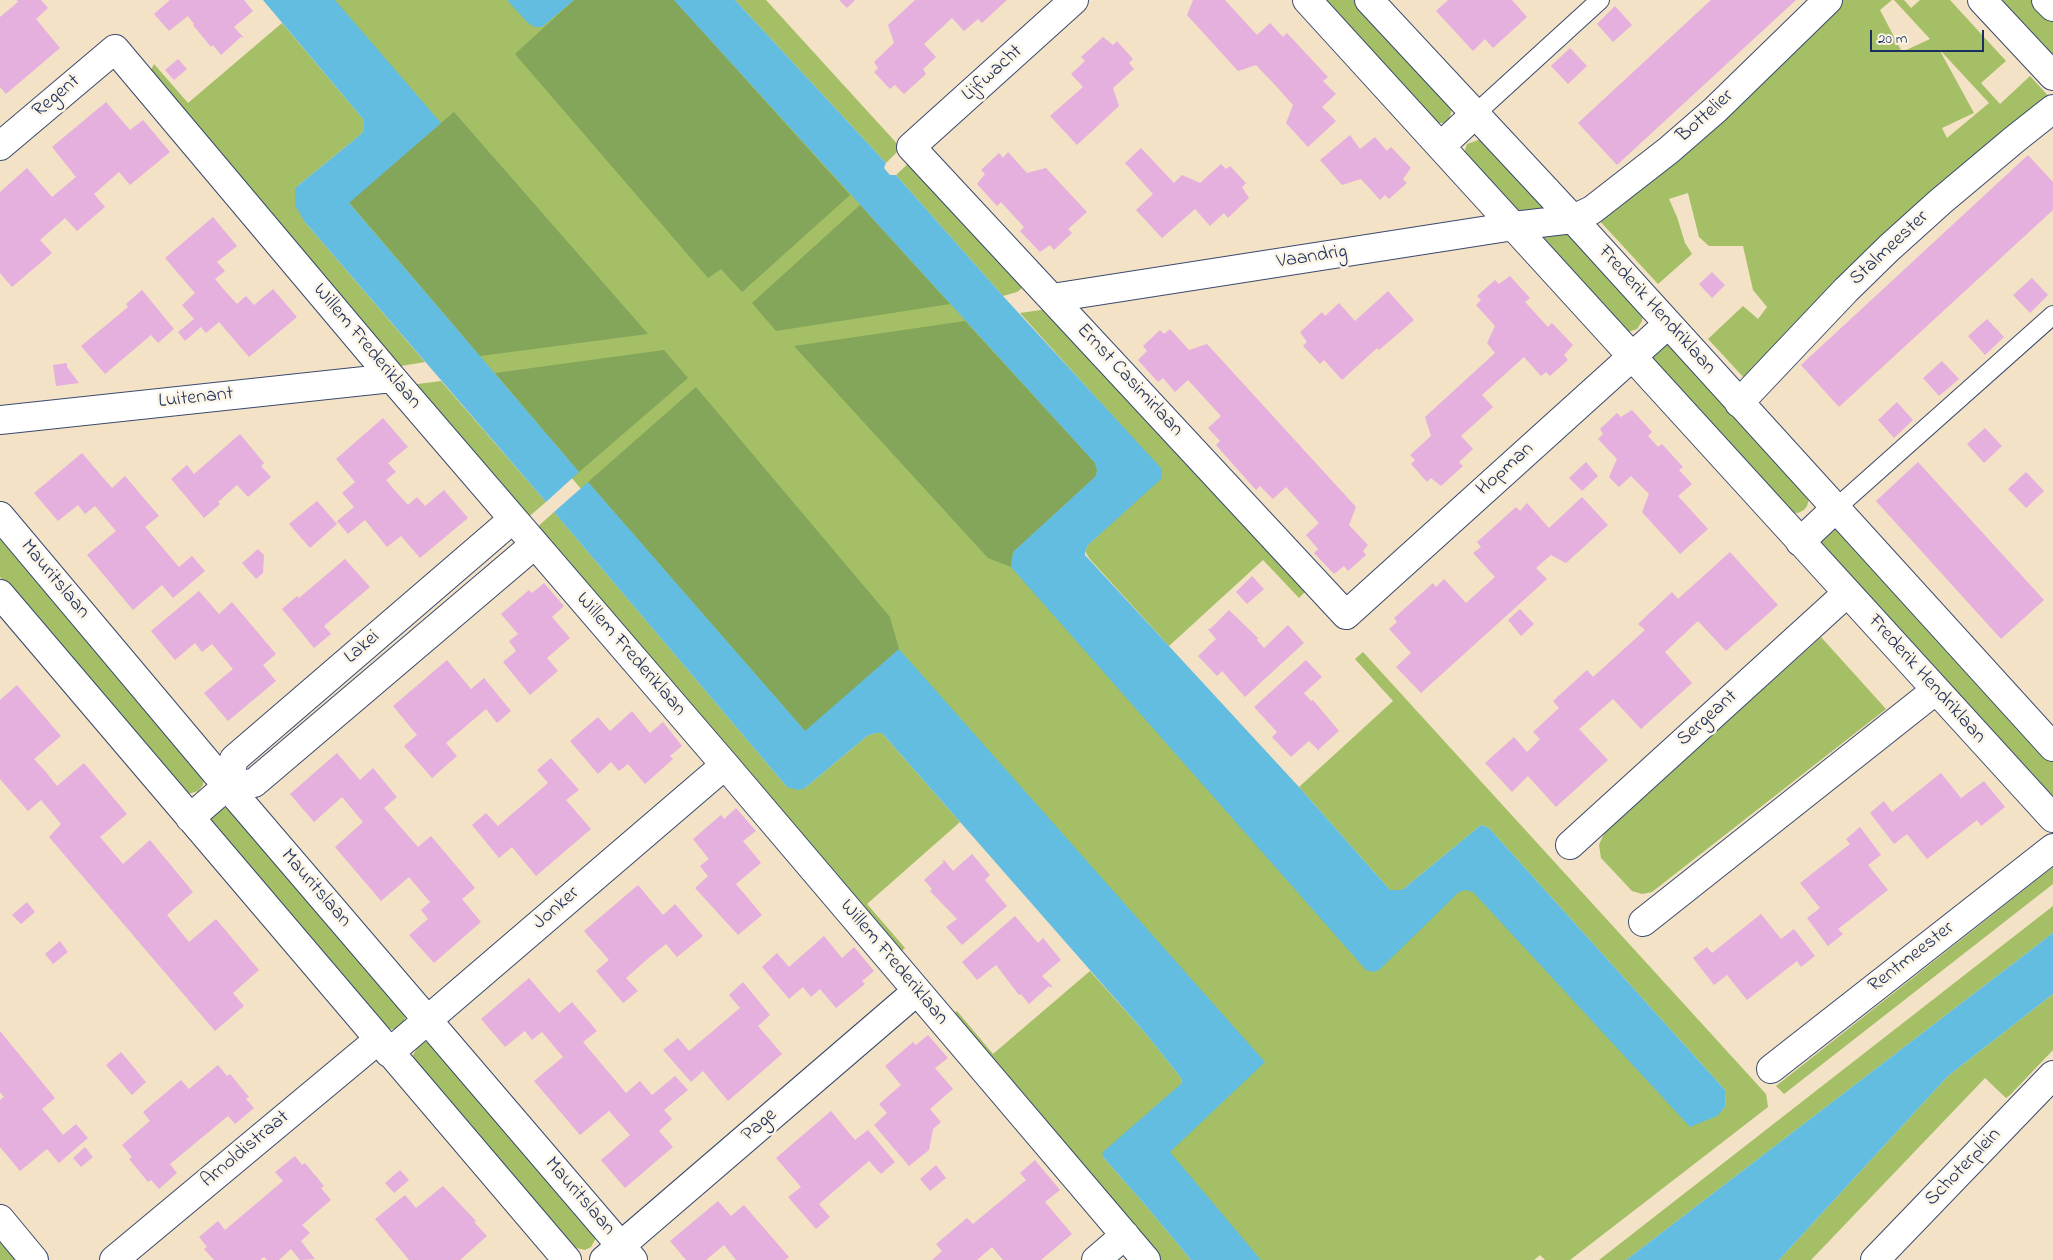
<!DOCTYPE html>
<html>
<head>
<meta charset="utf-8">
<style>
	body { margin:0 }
	#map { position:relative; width:2053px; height:1260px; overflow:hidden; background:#f3e2c5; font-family:"Indie Flower",sans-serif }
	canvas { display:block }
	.scale { position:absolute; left:1870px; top:30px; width:114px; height:22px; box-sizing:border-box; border:2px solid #1b2f5e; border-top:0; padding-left:6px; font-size:15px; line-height:18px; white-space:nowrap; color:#1b2f5e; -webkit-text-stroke:4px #fcf5e5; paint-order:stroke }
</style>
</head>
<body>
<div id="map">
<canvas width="2053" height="1260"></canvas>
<div class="scale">20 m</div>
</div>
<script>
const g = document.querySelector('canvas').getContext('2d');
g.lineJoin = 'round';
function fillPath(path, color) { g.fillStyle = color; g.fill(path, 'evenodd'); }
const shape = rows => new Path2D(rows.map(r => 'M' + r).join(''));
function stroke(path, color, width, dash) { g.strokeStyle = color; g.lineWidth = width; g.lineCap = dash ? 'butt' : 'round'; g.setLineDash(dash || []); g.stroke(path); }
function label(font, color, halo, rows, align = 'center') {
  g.font = font + ' "Indie Flower",sans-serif'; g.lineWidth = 5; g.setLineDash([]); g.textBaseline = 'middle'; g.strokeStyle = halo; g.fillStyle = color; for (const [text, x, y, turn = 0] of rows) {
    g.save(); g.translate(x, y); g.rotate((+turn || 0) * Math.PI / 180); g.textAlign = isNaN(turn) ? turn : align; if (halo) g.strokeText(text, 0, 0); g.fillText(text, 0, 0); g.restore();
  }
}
fillPath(shape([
	[305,0,539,0,547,9,557,0,702,0,1127,457,1032,541,1379,929,1472,846,1716,1116,1725,1107,1726,1091,1489,828,1481,825,1402,890,1393,891,1390,890,1299,787,1393,701,1355,659,1363,652,1766,1094,1768,1107,1570,1260,1545,1260,1540,1255,1534,1260,1248,1260,1149,1139,1237,1057,900,665,801,745,327,193,406,115],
	[735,0,766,0,901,148,886,163],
	[1319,0,1358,0,1452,108,1449,120,1444,123,1432,123],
	[1840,0,1892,0,1880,10,1902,52,1930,39,1894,0,1904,0,1911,8,1920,0,1950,0,2006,61,1981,83,2000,104,2030,76,2052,100,1747,381,1708,339,1743,306,1758,319,1767,307,1753,290,1743,246,1709,246,1699,237,1688,193,1669,199,1677,217,1685,243,1692,254,1658,284,1597,218],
	[1939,49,1989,103,1947,138,1942,128,1974,113],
	[1994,0,2036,0,2053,18,2053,64],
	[282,23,363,119,364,125,364,130,360,135,295,188,304,221,425,362,395,367,148,76,154,64,188,103],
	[1481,139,1551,212,1516,216,1465,156,1465,150,1467,144],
	[913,159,1027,284,1017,292,1003,296,896,175],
	[1565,227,1643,315,1642,321,1637,329,1628,332,1530,232],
	[1048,309,1306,591,1299,598,1263,560,1169,646,1089,558,1085,551,1088,545,1162,471,1020,313],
	[1664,344,1670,344,1808,491,1809,499,1807,506,1804,510,1798,513,1790,512,1652,360,1652,353],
	[441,381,546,502,525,520,410,385],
	[554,512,787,787,805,788,867,736,875,733,882,733,960,822,867,904,905,948,896,956,534,530],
	[1835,524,2053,760,2053,795,2050,796,1821,551,1816,536],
	[0,531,204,778,203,785,198,791,188,794,179,790,0,577],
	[1821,637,1886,709,1652,892,1642,894,1632,891,1601,858,1599,845,1605,831],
	[222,808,230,808,406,1016,402,1026,395,1029,388,1029,214,830,211,820,216,811],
	[2053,867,2053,884,1784,1094,1776,1086],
	[2053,906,2053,933,1626,1260,1599,1260],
	[1090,971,1147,1035,1181,1078,1182,1083,1180,1086,1103,1154,1104,1158,1147,1207,1191,1260,1154,1260,948,1018,957,1011,993,1054],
	[2053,994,2053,1050,2010,1095,2006,1098,1985,1078,1811,1260,1779,1260,1948,1076],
	[425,1042,432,1043,596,1238,591,1247,585,1250,572,1247,415,1065,413,1055,418,1046],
	[0,1233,22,1260,0,1260]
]), '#a4bf65');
fillPath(shape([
	[574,0,674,0,850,195,742,292,721,269,708,278,515,54],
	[454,112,648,334,480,356,349,202],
	[860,205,950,304,776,331,752,303],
	[965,321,1095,463,1097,470,1096,476,1013,552,1011,567,988,558,794,346],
	[664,350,688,378,579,472,495,373],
	[696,387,890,617,899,649,806,732,588,482]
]), '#83a65a');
fillPath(shape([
	[263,0,335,0,441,123,349,203,579,472,546,502,304,221,295,205,295,188,360,135,364,130,364,125,363,119],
	[507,0,574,0,542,27,535,27,528,23],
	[674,0,735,0,886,163,884,168,890,175,896,175,1003,296,1161,468,1162,471,1161,479,1088,545,1085,551,1085,555,1299,787,1390,890,1402,890,1481,825,1489,828,1726,1091,1725,1107,1717,1116,1690,1127,1473,892,1465,890,1459,892,1379,970,1373,972,1366,970,1011,567,1013,552,1096,476,1097,470,1095,463],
	[588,482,805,731,899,649,1265,1062,1170,1152,1261,1260,1191,1260,1147,1207,1104,1158,1102,1154,1104,1151,1182,1083,1181,1078,1147,1035,882,733,875,733,867,736,805,788,798,790,787,787,554,512],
	[2053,933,2053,994,1948,1076,1779,1260,1626,1260]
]), '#62bde0');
fillPath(shape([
	[17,0,41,0,48,8,36,19,60,48,6,94,0,87,0,17,18,2],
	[170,0,244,0,253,11,234,27,244,38,241,37,221,55,213,45,211,47,193,25,194,24,188,16,169,31,154,14],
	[839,0,855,0,847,8],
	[915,0,1007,0,982,23,978,19,964,31,952,18,924,44,936,57,923,69,926,74,904,94,895,85,890,89,874,72,878,68,874,62,894,43,888,25],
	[1193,0,1225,0,1257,35,1270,23,1283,37,1287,33,1328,77,1323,81,1336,94,1322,107,1336,121,1308,147,1286,123,1293,105,1275,85,1256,65,1238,71,1187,15],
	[1448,0,1512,0,1527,17,1493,48,1485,39,1473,51,1436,11],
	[1711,0,1796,0,1617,165,1578,123],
	[1615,6,1632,25,1613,42,1597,24],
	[1103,37,1113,45,1117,41,1133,59,1129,63,1134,69,1113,88,1119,106,1077,145,1050,116,1083,87,1071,74,1085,61,1081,57],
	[1570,48,1587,66,1568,84,1551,66],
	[178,59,187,69,174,80,165,70],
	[106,102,130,130,143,120,170,152,130,185,119,172,94,194,105,207,77,231,65,218,40,240,52,253,12,287,0,273,0,192,27,168,52,197,76,177,52,147],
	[1350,135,1360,149,1375,137,1387,151,1391,147,1411,168,1403,179,1407,183,1389,199,1385,195,1380,200,1361,179,1342,185,1320,160],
	[1141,148,1174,183,1182,175,1200,183,1221,164,1226,169,1230,166,1246,183,1242,187,1249,198,1228,218,1224,213,1210,226,1195,209,1162,238,1136,210,1153,194,1125,163],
	[1008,152,1027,173,1046,168,1087,212,1068,229,1072,233,1054,250,1050,245,1040,252,1020,231,1024,227,1001,202,997,206,977,184,985,174,981,170,999,153,1003,158],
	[2028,155,2053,182,2053,210,1839,407,1801,365],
	[213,217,237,246,217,262,225,271,215,279,226,292,237,304,246,296,254,305,273,289,297,317,249,357,219,322,206,333,201,327,185,341,178,332,194,319,182,305,195,293,165,258],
	[1712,272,1725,285,1712,298,1699,284],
	[1510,276,1530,298,1525,302,1548,327,1552,323,1573,345,1564,355,1568,360,1550,376,1546,372,1541,376,1524,357,1482,395,1493,407,1461,436,1473,449,1459,462,1463,466,1441,486,1431,478,1427,482,1411,464,1415,460,1410,455,1431,436,1425,417,1495,353,1487,343,1495,326,1476,305,1481,300,1477,296,1495,280,1499,284],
	[2032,278,2048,295,2030,313,2013,295],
	[142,290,174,329,158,343,151,335,105,374,81,346,128,307,126,304],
	[1388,291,1414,320,1379,350,1377,348,1342,380,1324,360,1320,364,1303,346,1307,342,1300,332,1322,312,1325,316,1339,303,1355,321],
	[1987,319,2004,337,1985,355,1968,336],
	[1170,329,1189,350,1207,344,1356,507,1349,525,1368,545,1363,551,1366,555,1348,571,1344,566,1334,574,1314,553,1318,549,1306,535,1319,523,1286,487,1273,499,1260,486,1256,490,1216,445,1220,441,1208,428,1221,416,1188,380,1175,392,1163,378,1158,382,1138,360,1147,351,1143,346,1160,330,1164,334],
	[1942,361,1959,379,1939,396,1923,378],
	[67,363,67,367,79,383,56,386,53,365],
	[1897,402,1913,420,1894,438,1878,420],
	[1632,410,1652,432,1648,436,1658,447,1662,444,1683,467,1679,470,1692,484,1678,496,1708,529,1680,554,1642,512,1649,494,1631,476,1619,487,1609,477,1617,459,1598,439,1603,434,1600,429,1617,413,1621,417],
	[383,418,408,447,388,463,396,472,386,480,397,493,408,505,417,497,425,506,444,490,468,518,420,558,401,536,387,547,365,520,348,534,337,521,354,507,342,493,355,482,336,459],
	[1985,428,2002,446,1984,463,1967,444],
	[240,434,264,463,261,466,271,477,248,497,237,485,218,502,220,504,204,518,171,479,187,465,194,474],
	[82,453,112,488,125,476,159,516,145,527,179,567,192,556,205,571,173,598,162,585,133,610,87,555,116,531,95,506,85,514,78,505,58,521,34,493],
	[1586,462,1598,476,1582,491,1569,478],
	[1918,462,2044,600,2001,639,1876,501],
	[2026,472,2044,491,2026,508,2008,489],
	[1582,497,1608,525,1566,563,1551,555,1536,568,1547,579,1421,693,1396,667,1411,653,1389,629,1397,622,1394,618,1433,583,1436,587,1444,579,1466,603,1495,577,1473,553,1481,547,1477,542,1516,507,1520,511,1527,503,1549,528],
	[317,501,337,524,310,548,289,524],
	[258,549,264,555,263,573,256,579,242,563],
	[1730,552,1778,605,1726,651,1698,621,1665,652,1692,683,1641,729,1613,699,1579,729,1608,760,1556,807,1528,776,1512,792,1485,763,1514,737,1527,752,1540,739,1533,732,1559,708,1553,701,1587,670,1593,677,1645,630,1638,624,1672,592,1678,599],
	[345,559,370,587,324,626,331,634,314,648,282,609,297,596,299,598],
	[1252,576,1264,589,1247,604,1236,592],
	[544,583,564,606,552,617,570,638,547,658,558,671,530,695,503,662,516,651,509,641,518,634,501,614,529,590,532,593],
	[199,591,219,614,232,602,276,654,263,665,276,681,228,721,204,693,233,669,223,657,212,644,202,652,195,643,175,660,151,631],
	[1520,609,1534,624,1521,636,1508,620],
	[1229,610,1258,638,1257,640,1264,648,1288,625,1304,643,1245,697,1222,671,1217,676,1198,656,1216,639,1207,628,1210,629],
	[447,660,471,689,484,678,511,711,497,723,486,709,446,743,457,756,432,778,404,746,417,735,393,706],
	[1306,660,1322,677,1304,693,1311,701,1313,700,1339,731,1319,749,1319,751,1309,741,1291,757,1272,737,1277,732,1254,707],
	[17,685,61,736,34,759,46,772,57,786,84,763,127,814,100,837,123,864,150,840,193,892,167,915,189,942,216,919,259,970,233,993,244,1006,215,1031,49,837,61,824,41,800,28,811,0,779,0,700],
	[632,711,650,733,663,722,682,746,670,756,673,759,645,784,628,764,619,771,611,762,598,774,570,741,598,717,610,731],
	[337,753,360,780,373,768,397,797,384,808,418,847,431,836,475,888,462,899,481,922,434,963,409,935,428,919,421,910,430,902,409,877,381,901,335,847,363,822,342,797,314,822,290,794],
	[551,758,579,790,566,800,591,829,536,876,512,847,499,858,472,825,486,813,498,826,548,783,537,770],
	[1941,773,1961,798,1984,781,2005,807,1981,826,1977,820,1927,859,1907,834,1894,844,1870,813,1884,801,1892,812],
	[736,808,756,831,743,841,761,863,736,884,762,915,738,935,695,888,708,876,700,866,709,859,693,839,721,815,724,819],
	[1860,827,1881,855,1868,865,1888,890,1838,929,1843,934,1828,946,1807,918,1820,908,1800,883,1850,844,1846,839],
	[972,854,990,875,985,880,1007,906,962,945,946,927,957,919,930,891,932,889,924,880,944,862,942,861,944,860,953,871],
	[638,885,663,915,675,904,703,936,677,957,666,944,651,956,626,978,638,991,623,1003,596,971,609,960,584,931],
	[27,902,35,912,21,924,12,915],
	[1761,914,1781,939,1794,929,1815,956,1801,967,1797,961,1747,1000,1727,975,1714,985,1693,958,1707,947,1712,953],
	[1015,916,1038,943,1043,938,1061,960,1042,976,1052,986,1051,988,1049,986,1029,1004,1021,994,1019,995,996,965,977,980,962,962],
	[824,936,842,958,854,947,874,971,862,981,865,984,836,1008,820,989,811,997,803,987,789,999,762,967,777,953,789,967],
	[60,941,68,952,53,964,45,954],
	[529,978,559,1013,572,1002,585,1017,597,1031,583,1042,626,1093,640,1081,652,1095,675,1076,688,1090,664,1110,672,1119,659,1131,673,1147,625,1188,601,1160,630,1135,609,1111,580,1135,534,1081,563,1057,542,1032,532,1040,525,1031,505,1047,481,1019],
	[743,982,770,1015,758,1026,782,1054,728,1101,703,1071,691,1082,663,1050,678,1038,689,1051,714,1030,740,1008,729,995],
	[0,1031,55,1098,42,1109,63,1135,76,1124,88,1138,59,1163,47,1149,20,1171,0,1147,0,1100,4,1097,0,1092],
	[928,1035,948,1058,935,1068,953,1089,930,1109,941,1122,933,1129,929,1150,909,1166,874,1125,887,1113,879,1104,901,1085,885,1066,913,1042,916,1045],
	[121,1052,146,1082,132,1095,106,1065],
	[218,1065,227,1076,230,1074,249,1097,246,1099,254,1108,235,1124,228,1116,170,1164,177,1173,159,1189,151,1180,148,1182,129,1159,132,1157,122,1145,150,1121,143,1112,181,1080,189,1089],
	[831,1111,855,1140,868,1130,895,1162,881,1174,869,1161,819,1204,830,1217,816,1229,788,1197,801,1187,776,1158],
	[85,1147,93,1157,81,1167,73,1158],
	[295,1156,302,1165,305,1163,324,1186,321,1188,331,1200,302,1225,310,1233,301,1241,315,1259,300,1260,291,1249,279,1260,267,1260,264,1257,260,1260,214,1260,204,1249,207,1247,199,1237,218,1221,225,1230,283,1181,275,1172],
	[1035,1160,1060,1190,1045,1202,1072,1234,1041,1260,1003,1260,992,1247,977,1260,932,1260,942,1251,936,1244,967,1218,973,1224,1026,1180,1020,1173],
	[936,1165,946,1178,930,1191,920,1179],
	[400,1170,409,1180,394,1193,385,1183],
	[443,1186,476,1221,474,1222,487,1236,460,1260,409,1260,375,1219,405,1195,416,1208],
	[718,1201,731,1216,744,1205,789,1257,785,1260,736,1260,724,1245,706,1260,686,1260,670,1241]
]), '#e5afde');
const lane = shape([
	[1474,115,1600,0],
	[1835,509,2053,315]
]);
const street = shape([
	[1074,0,911,147,1346,615,1667,325],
	[1307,0,2053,818],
	[1369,0,1573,219,2053,747],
	[1982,0,2053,76],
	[2046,0,2053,7],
	[0,146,115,49,392,378,725,765,1146,1260],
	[1441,146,1474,115],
	[1052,298,1514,226,1573,219,1592,210,1669,150,1715,110,1828,0],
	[1739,403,1846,290,1889,248,1940,202,2015,139,2053,109],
	[0,420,392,378],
	[0,516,227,786,633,1260],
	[1800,542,1835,509],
	[0,594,567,1260],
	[227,786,234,759,513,519],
	[190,818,227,786,254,783,534,545],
	[1570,845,1847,593],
	[1643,922,1936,690],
	[389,1053,725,765],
	[1771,1069,2053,848],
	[0,1219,34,1260],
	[114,1260,378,1040],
	[604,1260,917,991],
	[1096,1260,1125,1235],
	[1875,1260,2053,1075]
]);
stroke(lane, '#3b4a6d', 20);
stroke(street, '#3b4a6d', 30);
stroke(lane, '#fff', 18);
stroke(street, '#fff', 28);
label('20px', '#1b2f5e', '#fcf5e5', [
	["Lijfwacht",993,74,-42],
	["Regent",57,97,-40],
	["Bottelier",1706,117,-42],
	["Stalmeester",1890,249,-43],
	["Vaandrig",1312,258,-9],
	["Frederik Hendriklaan",1656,311,48],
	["Willem Frederiklaan",366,347,50],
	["Ernst Casimirlaan",1129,381,47],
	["Luitenant",196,399,-6],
	["Hopman",1506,470,-42],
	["Mauritslaan",54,580,50],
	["Lakei",363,648,-41],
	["Willem Frederiklaan",630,655,49],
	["Frederik Hendriklaan",1926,680,48],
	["Sergeant",1708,719,-42],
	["Mauritslaan",315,889,49],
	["Jonker",557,909,-41],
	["Rentmeester",1912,958,-38],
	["Willem Frederiklaan",893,963,50],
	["Page",760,1126,-41],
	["Arnoldistraat",246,1150,-40],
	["Schoterplein",1964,1168,-46],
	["Mauritslaan",579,1197,49]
]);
</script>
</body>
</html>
